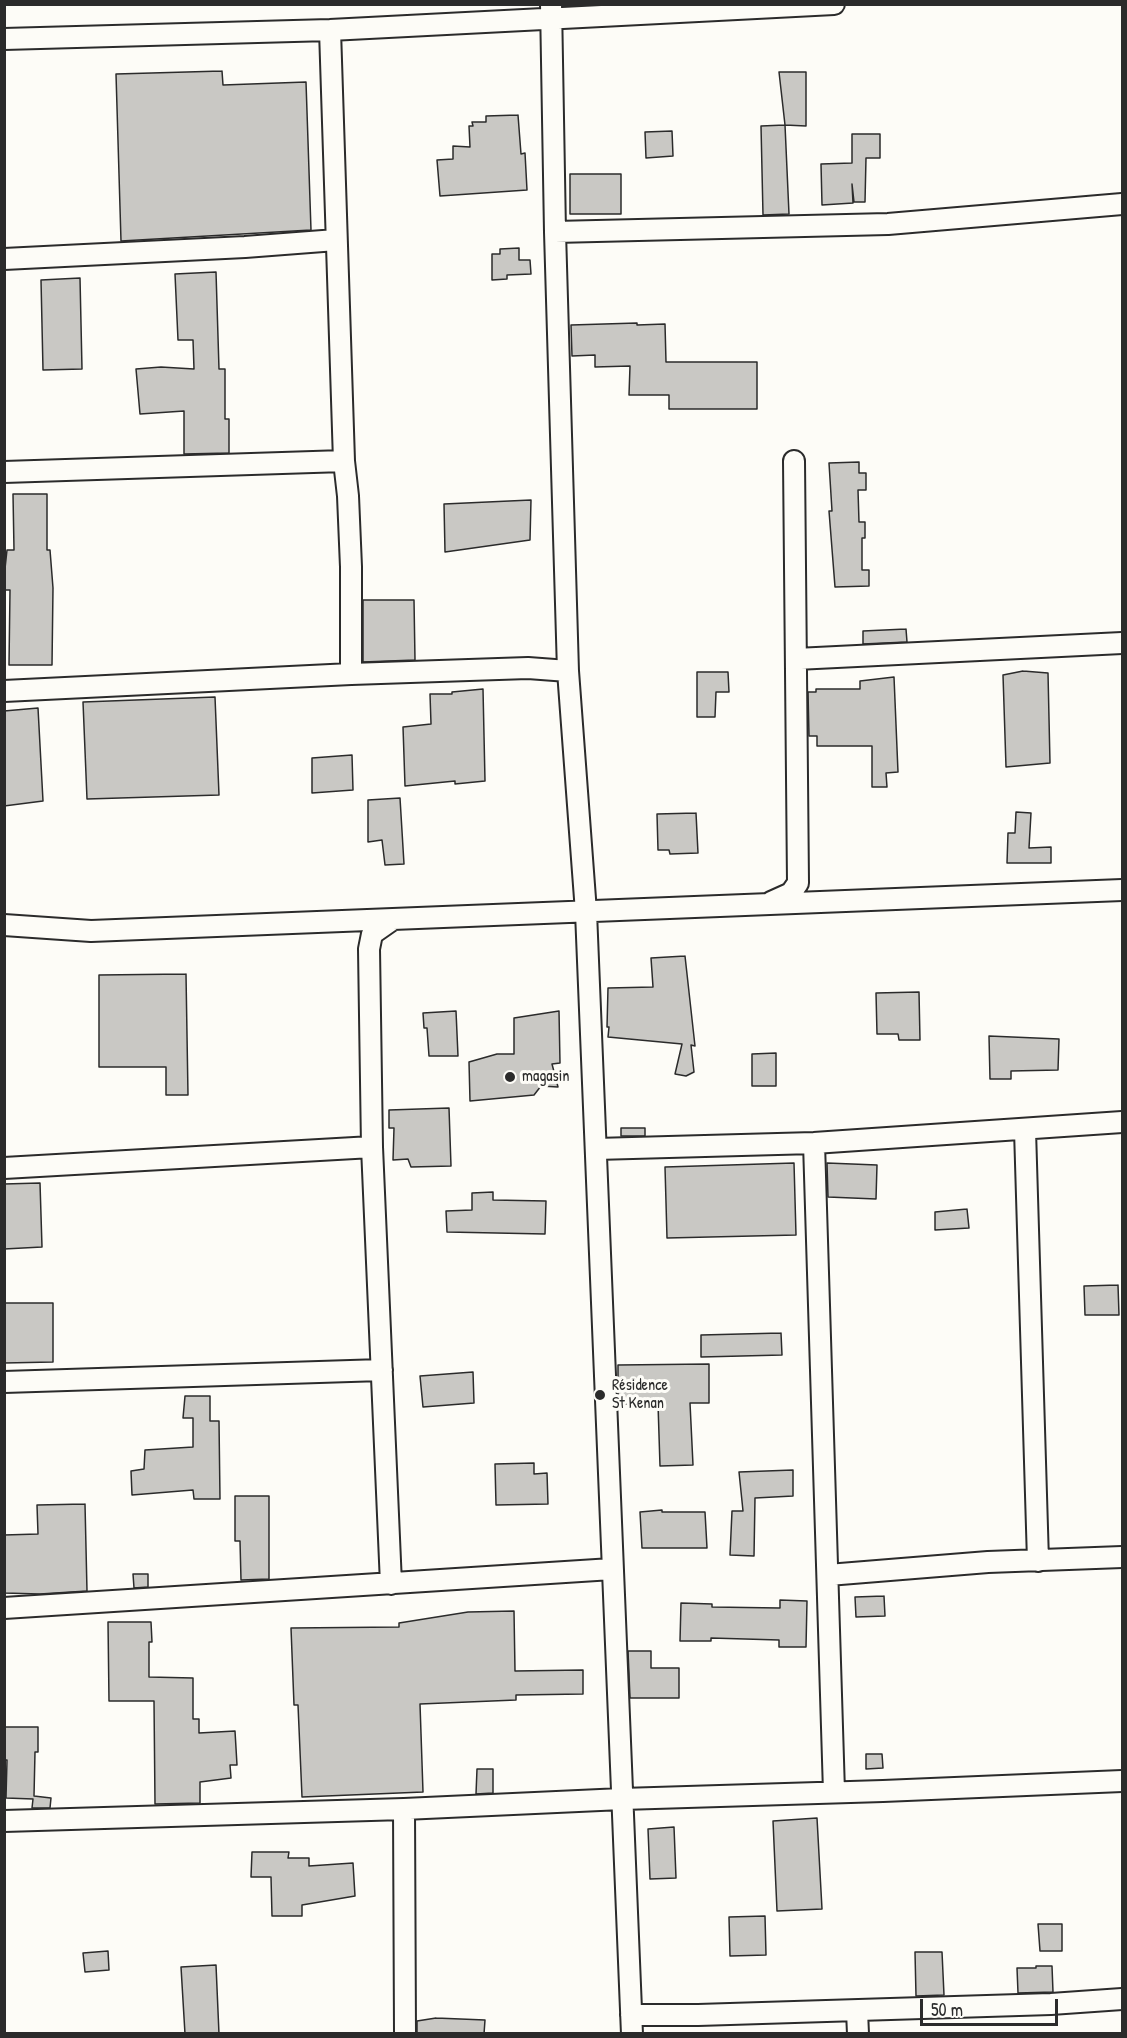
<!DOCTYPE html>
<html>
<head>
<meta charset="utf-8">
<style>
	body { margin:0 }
	#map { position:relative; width:1127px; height:2038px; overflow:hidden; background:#fdfcf7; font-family:"Patrick Hand",sans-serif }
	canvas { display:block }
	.frame { position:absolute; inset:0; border:6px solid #2b2b2b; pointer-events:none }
	.scale { position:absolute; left:920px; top:1999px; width:138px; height:27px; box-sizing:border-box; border:3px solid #2b2b2b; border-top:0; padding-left:8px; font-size:18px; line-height:21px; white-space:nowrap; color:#2b2b2b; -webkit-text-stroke:4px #fdfcf7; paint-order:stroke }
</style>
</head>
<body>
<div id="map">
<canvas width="1127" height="2038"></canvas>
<div class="frame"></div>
<div class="scale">50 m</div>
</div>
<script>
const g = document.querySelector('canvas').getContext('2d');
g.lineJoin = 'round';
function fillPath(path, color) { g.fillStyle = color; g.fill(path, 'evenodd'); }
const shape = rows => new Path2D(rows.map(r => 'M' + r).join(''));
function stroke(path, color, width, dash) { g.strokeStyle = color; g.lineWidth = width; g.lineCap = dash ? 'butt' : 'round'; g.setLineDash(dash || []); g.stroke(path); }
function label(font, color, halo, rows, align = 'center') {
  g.font = font + ' "Patrick Hand",sans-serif'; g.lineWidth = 6; g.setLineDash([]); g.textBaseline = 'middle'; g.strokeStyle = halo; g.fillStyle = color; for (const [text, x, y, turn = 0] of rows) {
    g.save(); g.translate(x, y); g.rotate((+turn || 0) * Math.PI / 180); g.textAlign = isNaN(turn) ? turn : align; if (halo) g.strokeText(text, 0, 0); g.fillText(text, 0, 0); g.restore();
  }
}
const building = shape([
	[222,71,223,85,306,82,311,230,121,241,116,74,222,71],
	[779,72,806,72,806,126,785,125,779,72],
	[518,115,521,154,525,153,527,190,440,196,437,160,453,159,453,146,470,147,469,126,473,126,472,122,486,122,486,116,518,115],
	[785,125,789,214,763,215,761,126,785,125],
	[672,131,673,156,646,158,645,132,672,131],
	[852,134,880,134,880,158,866,158,865,202,854,202,852,184,853,203,822,205,821,164,852,163,852,134],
	[570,174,621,174,621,214,570,214,570,174],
	[519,248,519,260,530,260,531,274,507,275,507,279,492,280,492,254,500,254,500,249,519,248],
	[216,272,219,369,225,369,225,419,229,419,229,453,184,454,184,411,140,414,136,369,161,367,194,369,193,340,178,340,175,274,216,272],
	[80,278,82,369,43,370,41,280,80,278],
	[637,323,637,325,665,324,666,362,757,362,757,409,669,409,669,395,629,395,630,366,595,367,595,355,572,356,571,325,637,323],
	[859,462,859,473,866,473,866,490,858,490,859,522,865,522,865,538,862,538,862,570,869,570,869,586,835,587,829,511,832,511,829,463,859,462],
	[13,494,47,494,47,550,50,550,53,588,52,665,9,665,10,590,4,590,4,578,7,550,14,550,13,494],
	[531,500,530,540,445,552,444,504,531,500],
	[363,600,414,600,415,660,363,662,363,600],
	[906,629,907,642,863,644,863,631,906,629],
	[1023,671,1048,673,1050,763,1006,767,1003,675,1023,671],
	[697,672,728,672,729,692,716,692,715,717,697,717,697,672],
	[894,677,898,772,886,773,887,787,872,787,872,746,817,746,817,736,809,736,808,692,816,692,816,689,860,689,860,681,894,677],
	[483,689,485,781,455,784,455,781,405,786,403,727,431,724,430,694,452,694,452,692,483,689],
	[215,697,219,795,87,799,83,702,215,697],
	[38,708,43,801,4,806,4,711,38,708],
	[352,755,353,790,312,793,312,758,352,755],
	[400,798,404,864,385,865,382,840,368,842,368,800,400,798],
	[1016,812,1031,813,1029,848,1051,847,1051,863,1007,863,1008,833,1015,833,1016,812],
	[696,813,698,853,670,854,669,850,658,850,657,814,696,813],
	[685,956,695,1046,691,1045,694,1072,686,1076,675,1074,682,1044,608,1037,609,1027,607,1027,608,988,653,987,651,958,685,956],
	[186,974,188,1095,166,1095,166,1067,99,1067,99,975,186,974],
	[919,992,920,1040,899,1040,898,1034,877,1034,876,993,919,992],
	[456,1011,458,1056,429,1056,427,1028,424,1028,423,1013,456,1011],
	[559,1011,560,1063,552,1064,558,1087,541,1086,534,1095,470,1101,469,1062,497,1054,514,1054,514,1018,559,1011],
	[989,1036,1059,1039,1058,1070,1011,1071,1011,1079,990,1079,989,1036],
	[776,1053,776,1086,752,1086,752,1054,776,1053],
	[449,1108,451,1166,411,1167,408,1159,393,1160,394,1128,389,1128,389,1110,449,1108],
	[621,1128,645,1128,645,1136,621,1136,621,1128],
	[794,1163,796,1235,667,1238,665,1167,794,1163],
	[827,1163,877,1165,876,1199,828,1197,827,1163],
	[40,1183,42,1247,4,1249,4,1184,40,1183],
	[493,1192,493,1200,546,1201,545,1234,447,1232,446,1211,472,1210,472,1193,493,1192],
	[967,1209,969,1228,935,1230,935,1212,967,1209],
	[1118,1285,1119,1315,1085,1315,1084,1286,1118,1285],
	[4,1303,53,1303,53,1362,4,1363,4,1303],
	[781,1333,782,1355,701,1357,701,1335,781,1333],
	[709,1364,709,1403,690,1403,693,1465,660,1466,658,1404,618,1404,618,1365,709,1364],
	[473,1372,474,1403,423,1407,420,1376,473,1372],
	[185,1396,210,1396,210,1421,219,1421,220,1499,194,1499,193,1490,132,1495,131,1471,144,1469,145,1450,193,1447,193,1418,183,1418,185,1396],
	[534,1463,534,1474,547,1473,548,1504,496,1505,495,1464,534,1463],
	[793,1470,793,1496,755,1498,754,1556,730,1555,732,1511,743,1511,739,1472,793,1470],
	[235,1496,269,1496,269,1579,241,1580,240,1541,235,1541,235,1496],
	[85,1504,87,1591,40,1594,4,1593,4,1535,38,1534,37,1505,85,1504],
	[662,1510,662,1512,705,1512,707,1548,642,1548,640,1512,662,1510],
	[133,1574,148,1574,148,1587,134,1588,133,1574],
	[884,1596,885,1616,856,1617,855,1597,884,1596],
	[780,1600,807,1601,806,1647,779,1647,779,1640,711,1638,711,1641,680,1641,681,1603,712,1604,712,1607,780,1608,780,1600],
	[514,1611,515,1671,583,1670,583,1694,516,1695,516,1700,420,1704,423,1792,302,1797,298,1705,294,1705,291,1628,399,1627,399,1623,468,1612,514,1611],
	[108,1622,151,1622,152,1642,149,1642,149,1677,193,1678,193,1719,199,1719,199,1733,235,1731,237,1765,230,1765,231,1778,200,1782,200,1803,155,1804,154,1701,109,1701,108,1622],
	[628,1651,651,1651,651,1668,679,1668,679,1698,630,1698,628,1651],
	[4,1727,38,1727,38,1752,35,1752,34,1796,51,1798,50,1808,32,1808,33,1799,6,1798,7,1760,4,1760,4,1727],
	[866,1754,882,1754,883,1768,866,1769,866,1754],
	[477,1769,493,1769,493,1793,476,1794,477,1769],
	[817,1818,822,1909,777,1911,773,1821,817,1818],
	[674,1827,676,1878,650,1879,648,1829,674,1827],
	[252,1852,289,1852,288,1858,309,1858,309,1866,353,1863,355,1896,302,1905,302,1916,272,1916,271,1877,251,1877,252,1852],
	[765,1916,766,1955,730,1956,729,1917,765,1916],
	[1038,1924,1062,1924,1062,1951,1040,1951,1038,1924],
	[108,1951,109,1970,85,1972,83,1953,108,1951],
	[915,1952,942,1952,944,1995,916,1996,915,1952],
	[216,1965,219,2034,185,2034,181,1967,216,1965],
	[1036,1966,1052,1966,1053,1992,1018,1993,1017,1968,1036,1968,1036,1966],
	[436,2018,485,2020,484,2034,417,2034,417,2021,436,2018]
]);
fillPath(building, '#c9c8c4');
stroke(building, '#2b2b2b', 1.5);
const street = shape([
	[551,4,555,232,568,671,586,912,632,2034],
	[330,30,344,461,348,496,351,567,351,674],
	[4,39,330,30,834,4],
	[555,232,888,224,1122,204],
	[4,259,245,247,336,240],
	[4,472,344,461],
	[796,659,1122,643],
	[4,691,351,674,528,668,568,671],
	[771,902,791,893,798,883,794,461],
	[4,925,91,931,1122,890],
	[1025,1130,1038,1561],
	[814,1143,834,1792],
	[596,1149,814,1143,1122,1122],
	[4,1168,372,1147],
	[4,1382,382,1370],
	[828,1575,988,1562,1122,1557],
	[391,1584,372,1147,369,949,372,934,392,920],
	[4,1608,612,1569],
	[404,1809,405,2034],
	[4,1821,404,1809,622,1799,883,1791,1122,1781],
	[857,2011,858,2034],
	[631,2015,698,2015,1051,2004,1122,1999]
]);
stroke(street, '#2b2b2b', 24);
stroke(street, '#fdfcf7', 20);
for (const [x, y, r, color] of [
	[510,1077,6,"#2b2b2b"],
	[600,1395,6,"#2b2b2b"]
]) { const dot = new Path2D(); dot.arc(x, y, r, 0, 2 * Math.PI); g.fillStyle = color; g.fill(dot); stroke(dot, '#fdfcf7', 2); }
label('16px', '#2b2b2b', '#fdfcf7', [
	["magasin",522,1077],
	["Résidence",612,1386],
	["St Kenan",612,1404]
], 'left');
</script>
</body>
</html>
